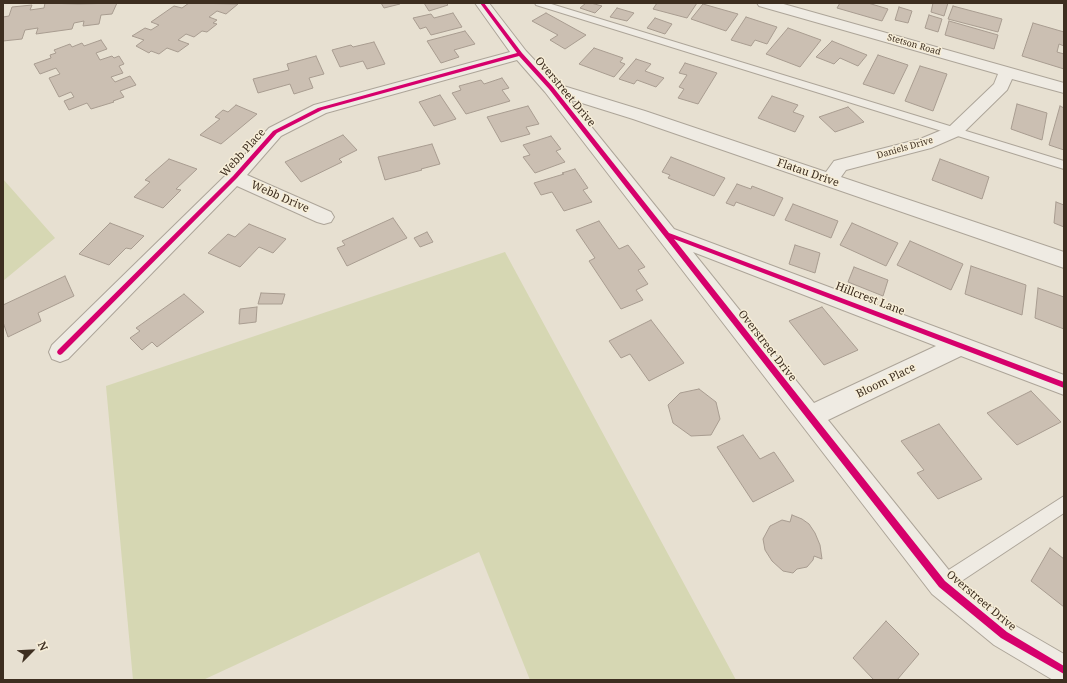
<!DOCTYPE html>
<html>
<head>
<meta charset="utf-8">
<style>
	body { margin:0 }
	#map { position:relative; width:1067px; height:683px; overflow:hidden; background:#e7e0d1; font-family:"Noto Serif",serif }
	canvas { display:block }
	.frame { position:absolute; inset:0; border:4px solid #3d2e20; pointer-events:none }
	.north { position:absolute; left:12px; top:631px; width:40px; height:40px; -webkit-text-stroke:3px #f7eed8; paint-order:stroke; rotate:66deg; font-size:11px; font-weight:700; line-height:16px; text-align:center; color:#3d2e20 }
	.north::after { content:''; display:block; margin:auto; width:14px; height:18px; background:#3d2e20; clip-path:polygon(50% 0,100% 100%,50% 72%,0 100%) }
</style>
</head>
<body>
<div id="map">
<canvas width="1067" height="683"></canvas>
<div class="frame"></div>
<div class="north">N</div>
</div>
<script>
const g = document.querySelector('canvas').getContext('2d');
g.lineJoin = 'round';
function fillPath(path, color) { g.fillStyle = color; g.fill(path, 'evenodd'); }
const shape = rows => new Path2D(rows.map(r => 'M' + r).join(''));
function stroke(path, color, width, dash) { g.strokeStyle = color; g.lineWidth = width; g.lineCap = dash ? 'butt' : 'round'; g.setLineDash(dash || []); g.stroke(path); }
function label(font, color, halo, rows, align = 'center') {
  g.font = font + ' "Noto Serif",serif'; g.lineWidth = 3; g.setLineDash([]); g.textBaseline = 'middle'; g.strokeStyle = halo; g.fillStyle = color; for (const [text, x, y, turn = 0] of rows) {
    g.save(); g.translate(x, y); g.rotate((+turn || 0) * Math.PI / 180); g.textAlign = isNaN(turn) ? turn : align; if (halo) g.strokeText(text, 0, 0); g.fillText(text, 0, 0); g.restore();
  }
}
fillPath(shape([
	[3,179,55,238,3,281],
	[505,252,736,680,530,680,479,552,203,680,133,680,106,386]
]), '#d6d7b3');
const building = shape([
	[45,3,78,4,117,3,112,14,101,15,99,24,83,26,84,21,74,23,72,29,36,34,38,28,25,30,22,39,3,41,3,17,9,16,12,7,32,5,30,10,44,8,45,3],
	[189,3,238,4,226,14,217,11,209,17,217,20,213,23,217,24,207,32,202,31,194,37,186,34,178,40,189,44,178,52,167,48,159,54,151,51,149,53,136,46,144,40,132,36,145,28,151,30,159,25,151,22,174,6,182,8,189,3],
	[381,3,399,3,400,4,384,8,381,3],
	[424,3,446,3,448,5,429,11,424,3],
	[586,3,591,3,602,6,595,13,580,8,586,3],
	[657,3,697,3,687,18,653,9,657,3],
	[840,3,868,3,888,9,882,21,837,8,840,3],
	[933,3,948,3,944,16,931,12,933,3],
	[703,4,738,14,726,31,691,19,703,4],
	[953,6,1002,19,998,32,948,19,953,6],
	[899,7,912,11,908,23,895,20,899,7],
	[617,8,634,13,627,21,610,17,617,8],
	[453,13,462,27,431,35,426,27,420,29,413,18,431,14,434,18,453,13],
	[546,13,586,35,565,49,550,40,558,35,532,21,546,13],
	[929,15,942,19,938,32,925,28,929,15],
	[746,17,777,27,767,44,755,40,751,46,731,40,746,17],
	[655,18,672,24,665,34,647,28,655,18],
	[949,21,998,35,994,49,945,35,949,21],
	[1033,23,1064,32,1064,46,1059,44,1057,52,1064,54,1064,69,1022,56,1033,23],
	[788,28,821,40,800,67,766,54,788,28],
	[465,31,475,44,454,50,459,57,441,63,427,41,465,31],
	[101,40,107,49,96,53,100,60,112,56,114,58,119,56,124,64,119,66,123,73,111,77,115,82,130,76,136,85,120,91,124,97,113,101,114,102,91,109,87,103,69,110,64,101,74,97,71,92,59,97,49,78,60,74,56,68,40,74,34,64,51,58,50,55,56,53,54,50,70,44,72,47,82,43,84,46,101,40],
	[832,41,867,55,858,66,840,58,834,64,816,57,832,41],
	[374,42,385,64,367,69,363,61,340,67,332,50,351,45,353,47,374,42],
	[594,48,623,58,620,62,625,64,614,77,579,64,594,48],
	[878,55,908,65,894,94,863,84,878,55],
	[316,56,324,74,309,78,313,88,294,94,290,84,258,93,253,79,289,70,287,64,316,56],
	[636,59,651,64,645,71,664,78,656,87,637,80,634,84,619,79,636,59],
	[685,63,717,73,698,104,678,98,684,89,679,87,687,75,679,73,685,63],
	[920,66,947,74,933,111,905,101,920,66],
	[502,78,509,88,502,90,510,101,466,114,452,93,461,90,459,86,481,80,484,84,502,78],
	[440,95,456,119,434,126,419,102,440,95],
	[772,96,798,105,793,112,804,116,795,132,758,118,772,96],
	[1017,104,1047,113,1042,140,1011,129,1017,104],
	[236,105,257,114,221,144,200,135,220,119,215,117,223,110,228,112,236,105],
	[528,106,539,124,526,127,530,134,501,142,487,117,528,106],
	[1060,106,1064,108,1064,150,1049,145,1060,106],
	[848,107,864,122,835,132,819,117,848,107],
	[343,135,357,150,339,159,342,162,301,182,285,162,343,135],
	[551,136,561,149,556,151,565,162,535,173,523,157,530,155,523,145,551,136],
	[432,144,440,164,421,169,422,170,385,180,378,157,432,144],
	[671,157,725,178,714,196,668,178,670,175,662,172,671,157],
	[169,159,197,169,176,189,181,190,163,208,134,197,150,182,145,180,169,159],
	[940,159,989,177,982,199,932,180,940,159],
	[575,169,588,188,583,190,592,202,564,211,552,192,541,195,534,183,564,174,562,173,575,169],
	[737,184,751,189,752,186,783,198,774,216,736,202,734,206,726,203,737,184],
	[1056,202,1064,205,1064,227,1054,223,1056,202],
	[793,204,838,221,831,238,785,220,793,204],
	[393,218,407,238,347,266,337,248,345,245,342,241,393,218],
	[599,221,619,249,628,245,645,267,638,270,648,284,636,290,643,300,621,309,589,261,595,258,576,230,599,221],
	[110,223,144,236,131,249,126,248,109,265,79,254,110,223],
	[852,223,898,243,886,266,840,245,852,223],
	[249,224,286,239,273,253,259,247,240,267,208,253,228,234,235,237,249,224],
	[427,232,433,242,420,247,414,238,427,232],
	[910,241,963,264,951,290,897,265,910,241],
	[795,245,820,253,815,273,789,264,795,245],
	[971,266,1026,285,1022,315,965,294,971,266],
	[854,267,888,280,883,296,848,282,854,267],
	[65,276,74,296,38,313,41,321,8,337,3,322,3,305,65,276],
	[1038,288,1064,297,1064,329,1035,318,1038,288],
	[261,293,285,294,282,304,258,304,261,293],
	[184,294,204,312,157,347,152,342,142,350,130,338,140,331,136,328,184,294],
	[257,307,256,322,239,324,240,309,257,307],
	[822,307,858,350,824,365,789,321,822,307],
	[651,320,684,363,649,381,630,354,621,358,609,341,651,320],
	[699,389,716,402,720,419,711,435,691,436,673,423,668,405,680,393,699,389],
	[1031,391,1061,422,1017,445,987,413,1031,391],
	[939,424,982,479,938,499,917,473,924,470,901,441,939,424],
	[743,435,760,459,774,452,794,481,753,502,717,447,743,435],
	[792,515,802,519,809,524,815,533,820,545,822,559,814,556,813,560,807,567,797,569,793,573,783,571,772,561,765,550,763,539,770,526,782,520,790,522,792,515],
	[1050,548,1064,559,1064,607,1031,581,1050,548],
	[886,621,919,654,897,680,874,680,853,658,886,621]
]);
fillPath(building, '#cbbfb2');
stroke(building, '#a89c90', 1);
const lane = shape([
	[535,3,548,3,1064,161,1064,169,536,5,535,3],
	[1064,496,1064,513,948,590,942,592,936,590,934,584,936,578,1064,496]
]);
const street = shape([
	[475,3,489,3,526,51,557,84,645,111,826,172,834,161,920,139,949,127,994,84,998,74,759,6,757,3,780,3,1064,83,1064,93,1012,79,1007,90,961,135,931,148,846,170,841,177,1064,252,1064,268,633,119,569,99,674,229,1064,375,1064,395,961,356,828,420,952,574,1014,625,1064,654,1064,680,1053,680,994,645,932,594,545,92,517,60,326,113,281,136,247,175,331,212,334,217,331,222,324,224,317,222,237,186,68,359,60,362,52,359,49,352,52,345,229,172,269,128,314,105,510,52,475,3],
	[693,252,936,346,814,403,693,252]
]);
stroke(lane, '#ada599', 2);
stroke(street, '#ada599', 2);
fillPath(lane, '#efebe3');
fillPath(street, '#efebe3');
fillPath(shape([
	[480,3,484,3,522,53,553,87,669,233,1064,382,1064,388,674,239,945,581,1007,632,1064,666,1064,674,1001,638,939,587,549,89,519,56,322,110,277,133,237,178,62,354,60,355,58,354,57,352,58,350,233,176,273,131,318,108,517,53,480,3]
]), '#d6006c');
label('9px', '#3d2e20', '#f7eed8', [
	["Stetson Road",914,45,16],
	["Daniels Drive",905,148,-16]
]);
label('11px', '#3d2e20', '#f7eed8', [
	["Overstreet Drive",565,92,50],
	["Webb Place",243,153,-48],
	["Flatau Drive",808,173,19],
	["Webb Drive",280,197,24],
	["Hillcrest Lane",870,299,21],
	["Overstreet Drive",767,346,52],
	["Bloom Place",886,381,-26],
	["Overstreet Drive",981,601,40]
]);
</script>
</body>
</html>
